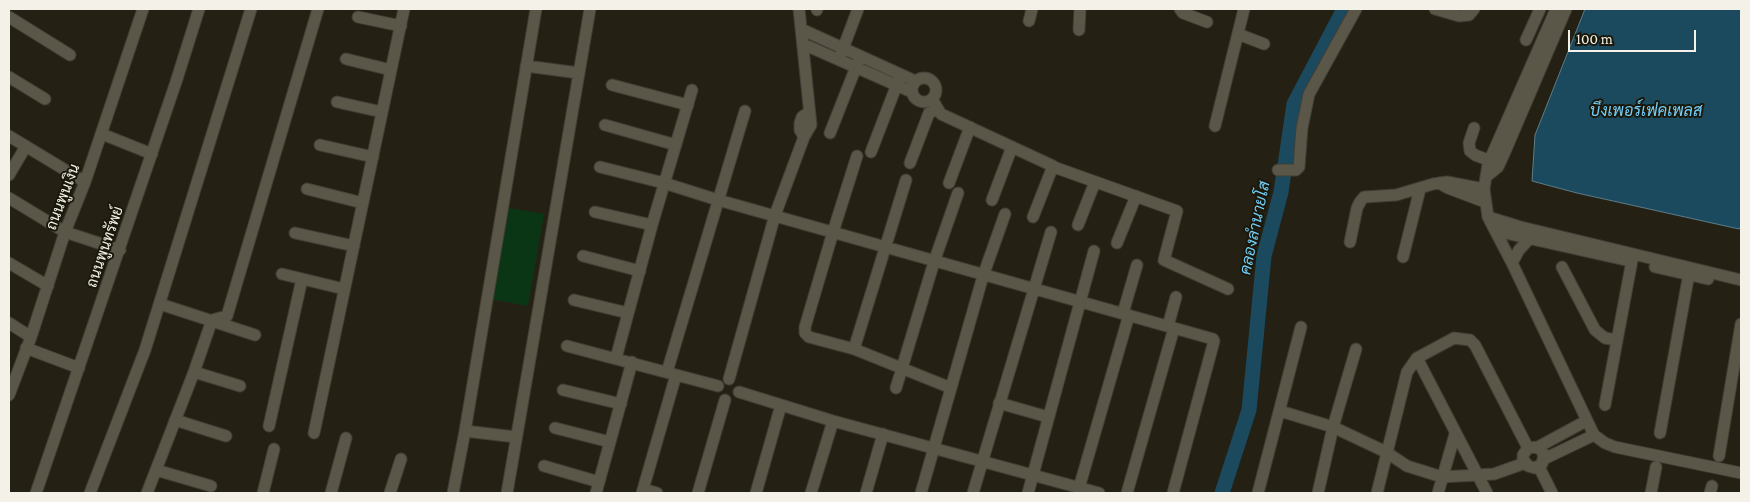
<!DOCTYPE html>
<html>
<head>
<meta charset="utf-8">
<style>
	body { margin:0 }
	#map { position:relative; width:1750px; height:502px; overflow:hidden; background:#242114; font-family:"Crimson Pro",serif }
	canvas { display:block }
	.frame { position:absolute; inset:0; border:10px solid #f3f1e8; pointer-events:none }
	.scale { position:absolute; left:1568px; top:30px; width:128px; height:22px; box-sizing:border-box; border:2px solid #f3f1e8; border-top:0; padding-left:6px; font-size:15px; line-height:18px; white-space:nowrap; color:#f3f1e8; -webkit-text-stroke:4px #1a180b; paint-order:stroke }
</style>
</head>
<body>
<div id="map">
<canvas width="1750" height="502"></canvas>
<div class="frame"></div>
<div class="scale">100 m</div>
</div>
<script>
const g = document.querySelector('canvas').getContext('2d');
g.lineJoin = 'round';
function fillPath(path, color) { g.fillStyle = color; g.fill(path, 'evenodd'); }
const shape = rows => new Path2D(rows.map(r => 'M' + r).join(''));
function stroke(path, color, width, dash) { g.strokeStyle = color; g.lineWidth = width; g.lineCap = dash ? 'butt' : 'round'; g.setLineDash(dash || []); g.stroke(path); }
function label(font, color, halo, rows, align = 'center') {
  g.font = font + ' "Crimson Pro",Sarabun,serif'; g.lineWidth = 4; g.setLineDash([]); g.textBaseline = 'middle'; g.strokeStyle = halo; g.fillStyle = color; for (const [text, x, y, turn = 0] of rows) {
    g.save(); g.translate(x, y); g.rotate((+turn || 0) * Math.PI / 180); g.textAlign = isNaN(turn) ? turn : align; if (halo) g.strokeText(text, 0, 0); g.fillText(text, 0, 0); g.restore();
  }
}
fillPath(shape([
	[504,207,544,214,528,306,489,299]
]), '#0a3615');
const water = shape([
	[1585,9,1741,9,1741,226,1739,229,1577,193,1532,181,1535,135,1585,9]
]);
fillPath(water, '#1b4a5f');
stroke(water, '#5c7c88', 1);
stroke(shape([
	[1222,493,1249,410,1264,256,1281,192,1294,104,1344,9]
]), '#1b4a5f', 15);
const minor = shape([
	[1180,9,1183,13,1207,22],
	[1435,9,1459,16,1469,15,1474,9],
	[1556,9,1488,164,1484,189,1488,217,1512,263,1594,435,1605,443,1615,447,1741,473],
	[817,10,817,9],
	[9,17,70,55],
	[358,17,401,26],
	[1029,21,1032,9],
	[801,29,915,81],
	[1079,30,1080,9],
	[1238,34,1264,44],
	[1526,40,1540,9],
	[803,44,912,92],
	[841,54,858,9],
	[346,59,391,70],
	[526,66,579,73],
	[9,77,45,99],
	'912 90a12 12 0 1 1 24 0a12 12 0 1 1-24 0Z',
	[612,85,688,105],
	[932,99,941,114,1053,166,1033,217],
	[337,102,382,112],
	[605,125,676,145],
	[1215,126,1244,9],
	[1474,128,1469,143,1470,151,1475,155,1496,163],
	[830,133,858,62],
	[102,134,152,154],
	[9,136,85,182],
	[804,137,800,130,800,123,802,117,809,112],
	[320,145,373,157],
	[871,152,899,79],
	[857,156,833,232,805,327,805,333,809,337,854,349,951,388],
	[910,163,929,113,938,109],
	[1051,166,1177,211,1164,260,1228,289],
	[600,167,664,183,718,200,1213,339,1214,341,1173,493],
	[1278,170,1296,170,1299,167,1302,128,1309,94,1356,9],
	[9,175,26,146],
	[1487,176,1498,167,1504,154,1566,9],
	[949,183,970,127],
	[1439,183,1448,188,1485,202],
	[307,189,363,203],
	[9,198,65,232,120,250],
	[992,200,1012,147],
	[595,212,652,225],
	[1488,217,1521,227,1741,280],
	[1078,225,1095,182],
	[1496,231,1630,261],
	[295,233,354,246],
	[1350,242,1357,208,1360,202,1364,197,1396,195,1433,184,1447,182,1484,189],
	[1117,243,1136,196],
	[583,256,640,271],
	[1403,257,1420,189],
	[9,263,48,286],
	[1512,263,1519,250,1530,238],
	[1562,267,1595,330,1605,338,1617,340],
	[1655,267,1708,279],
	[282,274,344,289],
	[574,300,628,313],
	[160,304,255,335],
	[1123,313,1137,265],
	[9,323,31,337],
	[1168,326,1176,297],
	[567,346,718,386],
	[26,348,79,368],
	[854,349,906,180],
	[616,358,652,225,692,90],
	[1417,358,1487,493],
	[194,372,240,386],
	[667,372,745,111],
	[729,379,775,215,804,137,811,125,799,9],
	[896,388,934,262,958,193],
	[563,390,621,404],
	[739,392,833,421,1099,493],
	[9,395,31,337,65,232,85,182,143,9],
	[999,403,1048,417],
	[1605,405,1633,255],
	[1280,411,1333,427,1386,452,1407,466,1442,477,1494,474,1525,463],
	[175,420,226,436],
	[269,426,302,279],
	[555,428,610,442],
	[465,431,516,437],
	[314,433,404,9],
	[1660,433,1690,268],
	[1538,447,1544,454,1542,464,1535,468,1528,466,1523,459,1523,455,1528,448,1538,447,1586,421],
	[1719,456,1741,324],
	[1544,459,1594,435],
	[544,466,599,482],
	[1539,467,1552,493],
	[156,470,211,486],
	[1079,488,1129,315],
	[643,489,657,493],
	[36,493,176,82,199,9],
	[90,493,145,350,251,9],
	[147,493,194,372,212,320,227,316,318,9],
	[263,493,274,449],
	[331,493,346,438],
	[390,493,401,459],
	[453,493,465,431,536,9],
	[507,493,590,9],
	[596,493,632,362],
	[642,493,676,375],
	[698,493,725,400],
	[756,493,781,405],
	[811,493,833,421],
	[866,493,883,434],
	[921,493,983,276,1005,214],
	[973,493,1051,232],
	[1028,493,1094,251],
	[1127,493,1174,328],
	[1258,493,1301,327],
	[1318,493,1333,427,1356,349],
	[1377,493,1407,372,1417,358,1454,338,1470,340,1475,345,1528,448],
	[1438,493,1455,434],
	[1651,493,1656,467],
	[1710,493,1712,486]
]);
stroke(minor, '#403e35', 13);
stroke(minor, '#5a5749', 11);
label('15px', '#f3f1e8', '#1a180b', [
	["ถนนพูนเงิน",63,197,-69],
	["ถนนพูนทรัพย์",105,247,-71]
]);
label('italic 16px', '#72cdf7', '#1a180b', [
	["บึงเพอร์เฟคเพลส",1646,111],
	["คลองลำนายโส",1255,228,-78]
]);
</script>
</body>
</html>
